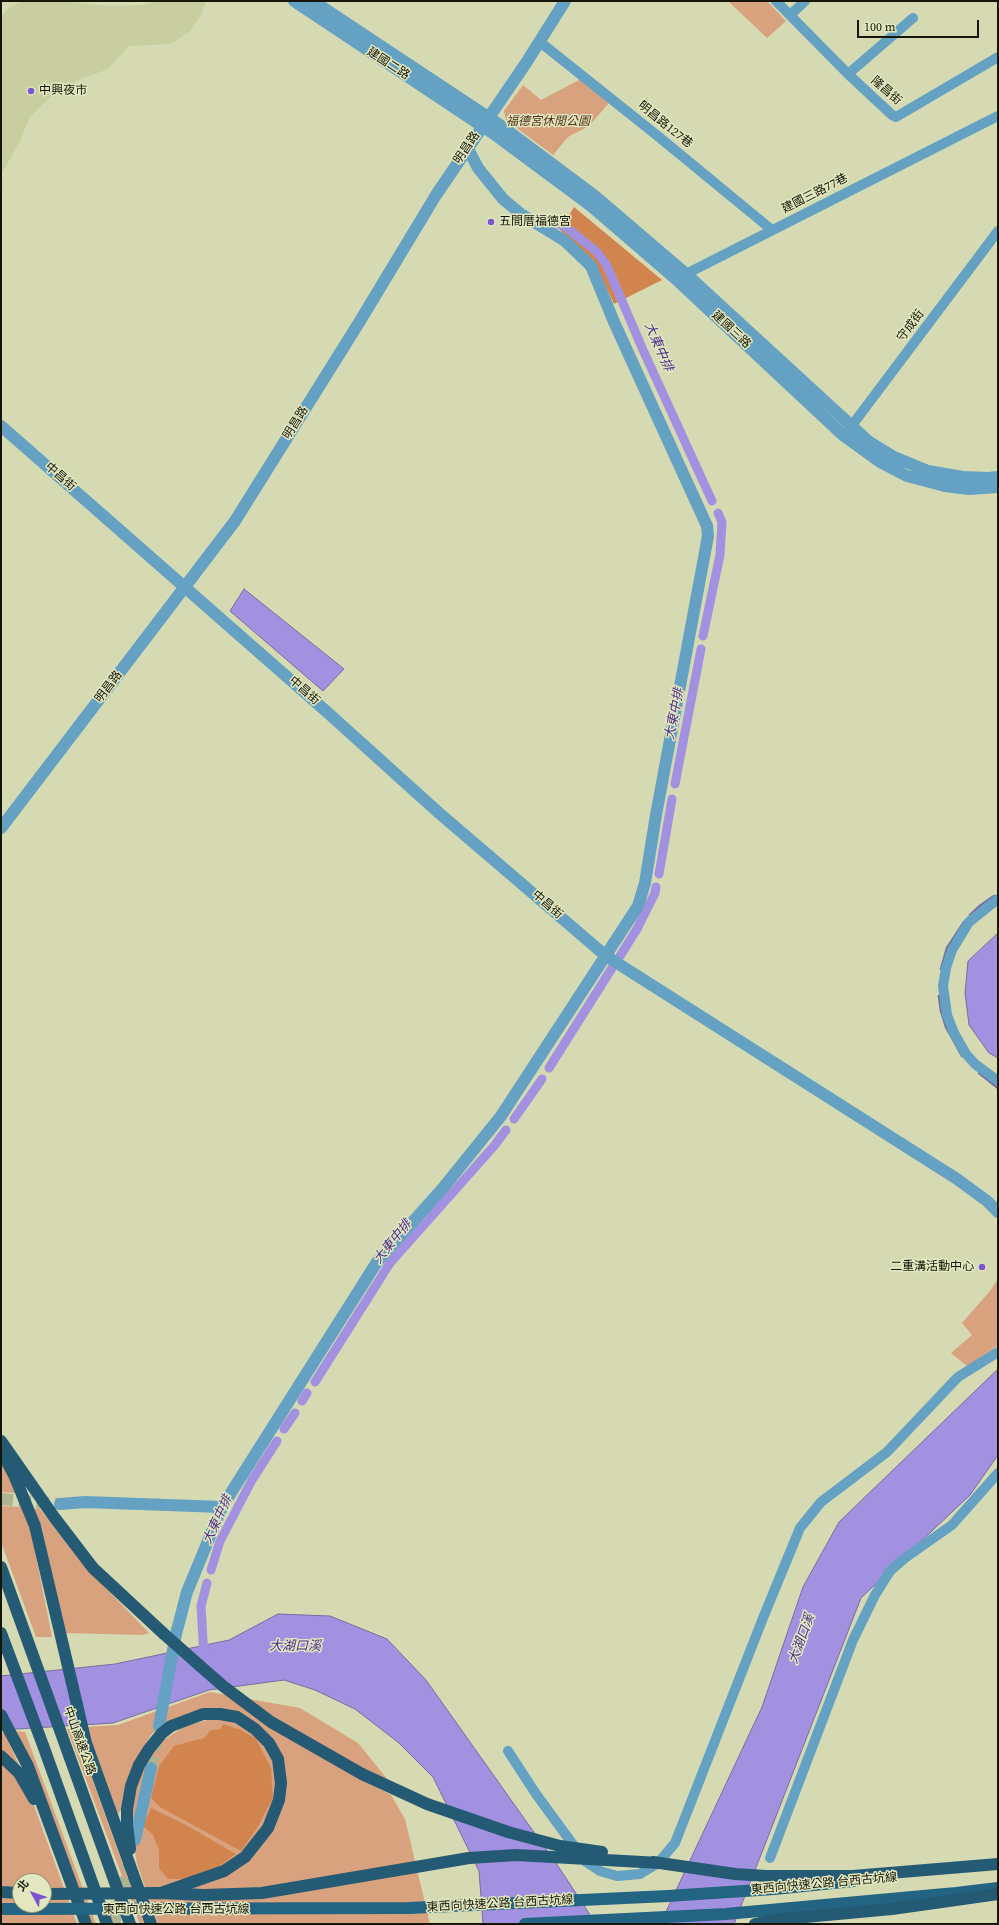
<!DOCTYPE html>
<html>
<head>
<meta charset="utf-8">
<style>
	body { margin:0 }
	#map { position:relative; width:999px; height:1925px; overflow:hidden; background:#d5dab2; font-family:"Source Serif 4","Noto Sans TC",serif }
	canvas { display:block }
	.frame { position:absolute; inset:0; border:2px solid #151608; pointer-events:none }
	.north { position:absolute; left:12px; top:1873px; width:40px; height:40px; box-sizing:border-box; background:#e2e7bf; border:1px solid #909376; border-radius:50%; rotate:310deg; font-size:11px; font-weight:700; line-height:16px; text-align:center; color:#151608 }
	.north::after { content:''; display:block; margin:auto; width:14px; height:18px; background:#7b56d0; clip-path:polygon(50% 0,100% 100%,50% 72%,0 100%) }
	.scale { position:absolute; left:857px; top:20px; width:122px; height:18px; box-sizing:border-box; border:2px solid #151608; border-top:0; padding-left:5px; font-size:12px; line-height:14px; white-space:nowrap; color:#151608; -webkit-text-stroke:3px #e2e7bf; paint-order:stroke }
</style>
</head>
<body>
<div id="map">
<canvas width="999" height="1925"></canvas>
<div class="frame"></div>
<div class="north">北</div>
<div class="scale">100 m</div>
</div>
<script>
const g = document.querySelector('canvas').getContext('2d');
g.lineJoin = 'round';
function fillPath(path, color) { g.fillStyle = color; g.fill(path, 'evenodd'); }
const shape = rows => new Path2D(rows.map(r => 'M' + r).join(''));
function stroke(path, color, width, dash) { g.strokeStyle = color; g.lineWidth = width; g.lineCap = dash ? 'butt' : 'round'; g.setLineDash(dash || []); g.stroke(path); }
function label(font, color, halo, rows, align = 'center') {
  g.font = font + ' "Source Serif 4","Noto Sans TC",serif'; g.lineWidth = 3; g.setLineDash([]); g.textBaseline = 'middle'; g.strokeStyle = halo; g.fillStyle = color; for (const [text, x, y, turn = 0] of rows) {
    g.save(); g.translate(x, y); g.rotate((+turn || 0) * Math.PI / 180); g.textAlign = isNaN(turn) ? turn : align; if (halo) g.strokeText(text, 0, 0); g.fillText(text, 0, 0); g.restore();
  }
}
fillPath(shape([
	[22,1,61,1,108,6,143,5,155,1,206,1,201,15,190,31,171,44,129,46,108,69,76,81,47,100,29,118,20,142,1,174,3,186,1,188,1,18,8,8]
]), '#c8ce9f');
fillPath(shape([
	[728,1,767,1,786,21,767,38],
	[581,79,609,103,589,126,568,137,553,155,506,120,504,111,523,85,541,100],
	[998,1279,998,1345,968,1367,951,1353,972,1335,962,1323,990,1291],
	[1,1459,16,1493,1,1492],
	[1,1506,21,1507,31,1531,52,1637,36,1637,1,1542],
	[39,1508,81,1562,149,1633,142,1635,64,1633,42,1528,34,1509],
	[210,1692,300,1708,358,1743,388,1780,361,1779,391,1795,405,1819,430,1924,158,1924,137,1864,130,1825,133,1794,143,1766,162,1741,185,1726,207,1720,223,1710,203,1708,164,1723,151,1735,133,1764,122,1809,118,1814,113,1810,86,1727,118,1725],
	[74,1728,144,1924,140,1924,67,1729],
	[16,1731,25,1732,96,1924,90,1924,31,1765],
	[1,1733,4,1733,20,1767,77,1924,1,1924],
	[20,1881,44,1881,44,1905,20,1905]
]), '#d9a27f');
fillPath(shape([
	[574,207,662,280,614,304,593,260,560,230],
	[223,1724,241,1730,256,1739,271,1768,273,1798,257,1828,241,1851,160,1807,151,1798,159,1766,174,1746,204,1738,211,1730,221,1729],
	[151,1808,186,1825,236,1854,211,1872,182,1879,168,1879,159,1868,159,1850,153,1835,143,1826]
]), '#d2844f');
const water = shape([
	[244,589,344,669,323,691,230,611,244,589],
	[998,933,998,1058,989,1053,969,1025,965,993,968,961,998,933],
	[998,1369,998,1455,970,1495,861,1598,734,1924,634,1924,663,1918,762,1707,803,1587,839,1522,998,1369],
	[278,1614,330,1616,387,1639,426,1680,560,1869,596,1924,483,1924,479,1871,433,1777,399,1743,355,1709,315,1690,284,1680,209,1690,113,1723,1,1730,1,1676,115,1664,229,1640,278,1614]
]);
fillPath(water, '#a290e1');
stroke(water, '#786ba0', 1);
stroke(shape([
	[970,915,981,905,994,896],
	[941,969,947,948,964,922],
	[939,996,941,1011,946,1027,962,1056],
	[979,1073,998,1088]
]), '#786ba0', 2.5);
stroke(shape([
	[556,223,567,228,597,252,607,266,643,350,712,501],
	[703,636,720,555,722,522,718,513],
	[675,784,701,649],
	[659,874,672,799],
	[620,956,637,929,655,893,656,887],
	[549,1068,612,968],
	[514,1119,542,1079],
	[315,1382,390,1263,494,1146,506,1130],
	[302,1401,307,1393],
	[284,1429,295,1413],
	[211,1570,220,1541,252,1480,277,1441],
	[204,1657,201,1606,207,1583]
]), '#a290e1', 9);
stroke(shape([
	[1,1499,60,1504],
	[151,1768,157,1736],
	[114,1924,130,1859]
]), '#afb390', 12, [12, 6]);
stroke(shape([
	[776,1,848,74,892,115,896,117,998,57],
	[790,15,805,1],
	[540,42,659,137,772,230],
	[848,74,913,18],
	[680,277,998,116],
	[844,436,998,231],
	[998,899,969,922,952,950,946,968,943,986,947,1015,954,1033,966,1054,975,1064,998,1081],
	[508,1751,536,1794,585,1861,600,1871,617,1876,640,1874,658,1863,675,1843,763,1618,800,1528,821,1502,887,1452,958,1377,998,1352],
	[770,1858,853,1640,875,1595,890,1571,905,1558,952,1525,998,1473]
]), '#64a1c2', 10);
stroke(shape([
	[294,1,494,134,591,206,677,280,844,436,880,462,907,476,945,486,969,489,998,487],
	[313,1,500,125,595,196,685,273,868,441,894,457,928,471,963,477,988,478,998,477],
	[1,426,327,712,439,813,606,956,957,1179,987,1201,998,1212],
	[1,828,235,521,360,321,436,195,526,63,565,1],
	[60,1504,85,1502,222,1507],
	[159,1726,176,1634,187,1592,222,1507,377,1262,443,1188,501,1116,638,906,645,883,656,815,708,536,707,526,614,322,591,266,565,241,521,214,503,199,478,168,467,147],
	[135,1840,151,1768]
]), '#64a1c2', 12);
stroke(shape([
	[525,1924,726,1914,956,1893,998,1888]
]), '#246483', 12);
stroke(shape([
	[1,1441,54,1517,93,1568,164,1634],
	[1,1451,14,1475,35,1526,86,1743,151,1924],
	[1,1567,130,1924],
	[1,1633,44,1748,107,1924],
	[199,1665,223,1686,271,1722,362,1774],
	[1,1715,28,1766,86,1924],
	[1,1756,19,1773,34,1799],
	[130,1849,127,1825,127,1809,131,1786,139,1765,149,1749,162,1733,171,1726,203,1714,220,1714,237,1717,255,1729,269,1743,278,1759,281,1783,279,1800,268,1828,245,1857,224,1871,161,1893],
	[853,1876,998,1864],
	[1,1892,20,1893],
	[755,1924,773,1920,892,1909,998,1894]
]), '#255a75', 12);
stroke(shape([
	[1,1909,409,1908,668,1896,774,1889,853,1881]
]), '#246483', 12);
stroke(shape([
	[164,1634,199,1665],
	[362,1774,427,1804,508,1832,560,1846,602,1852],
	[653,1862,735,1874,766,1876,853,1876],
	[44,1894,160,1893,204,1895,262,1893,469,1858,516,1855,660,1863]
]), '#255a75', 12);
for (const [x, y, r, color] of [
	[31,91,4,"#7b56d0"],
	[491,222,4,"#7b56d0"],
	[982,1267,4,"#7b56d0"]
]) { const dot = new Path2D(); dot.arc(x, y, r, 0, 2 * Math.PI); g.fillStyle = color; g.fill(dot); stroke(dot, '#e2e7bf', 1.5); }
label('12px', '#151608', '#e2e7bf', [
	["建國二路",388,64,33],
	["隆昌街",886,91,41],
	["明昌路127巷",665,125,39],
	["明昌路",467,148,-56],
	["建國三路77巷",815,194,-27],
	["守成街",911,326,-53],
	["建國三路",731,330,43],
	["明昌路",296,423,-58],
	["中昌街",60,477,41],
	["明昌路",109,687,-53],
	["中昌街",304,691,41],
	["中昌街",547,905,41],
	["中山高速公路",79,1741,70],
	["東西向快速公路 台西古坑線",824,1884,-5],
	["東西向快速公路 台西古坑線",500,1904,-3],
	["東西向快速公路 台西古坑線",176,1910]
]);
label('12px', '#151608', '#e2e7bf', [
	["中興夜市",39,91],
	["五間厝福德宮",499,222],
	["二重溝活動中心",974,1267,"right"]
], 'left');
label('italic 12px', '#502f18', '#e2e7bf', [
	["福德宮休閒公園",548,122]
]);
label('italic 13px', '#4d2e8c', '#e2e7bf', [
	["大東中排",658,347,66],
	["大東中排",675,714,-79],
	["大東中排",393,1242,-51],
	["大東中排",218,1520,-65],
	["大湖口溪",802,1639,-70],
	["大湖口溪",295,1647]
]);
</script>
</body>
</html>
